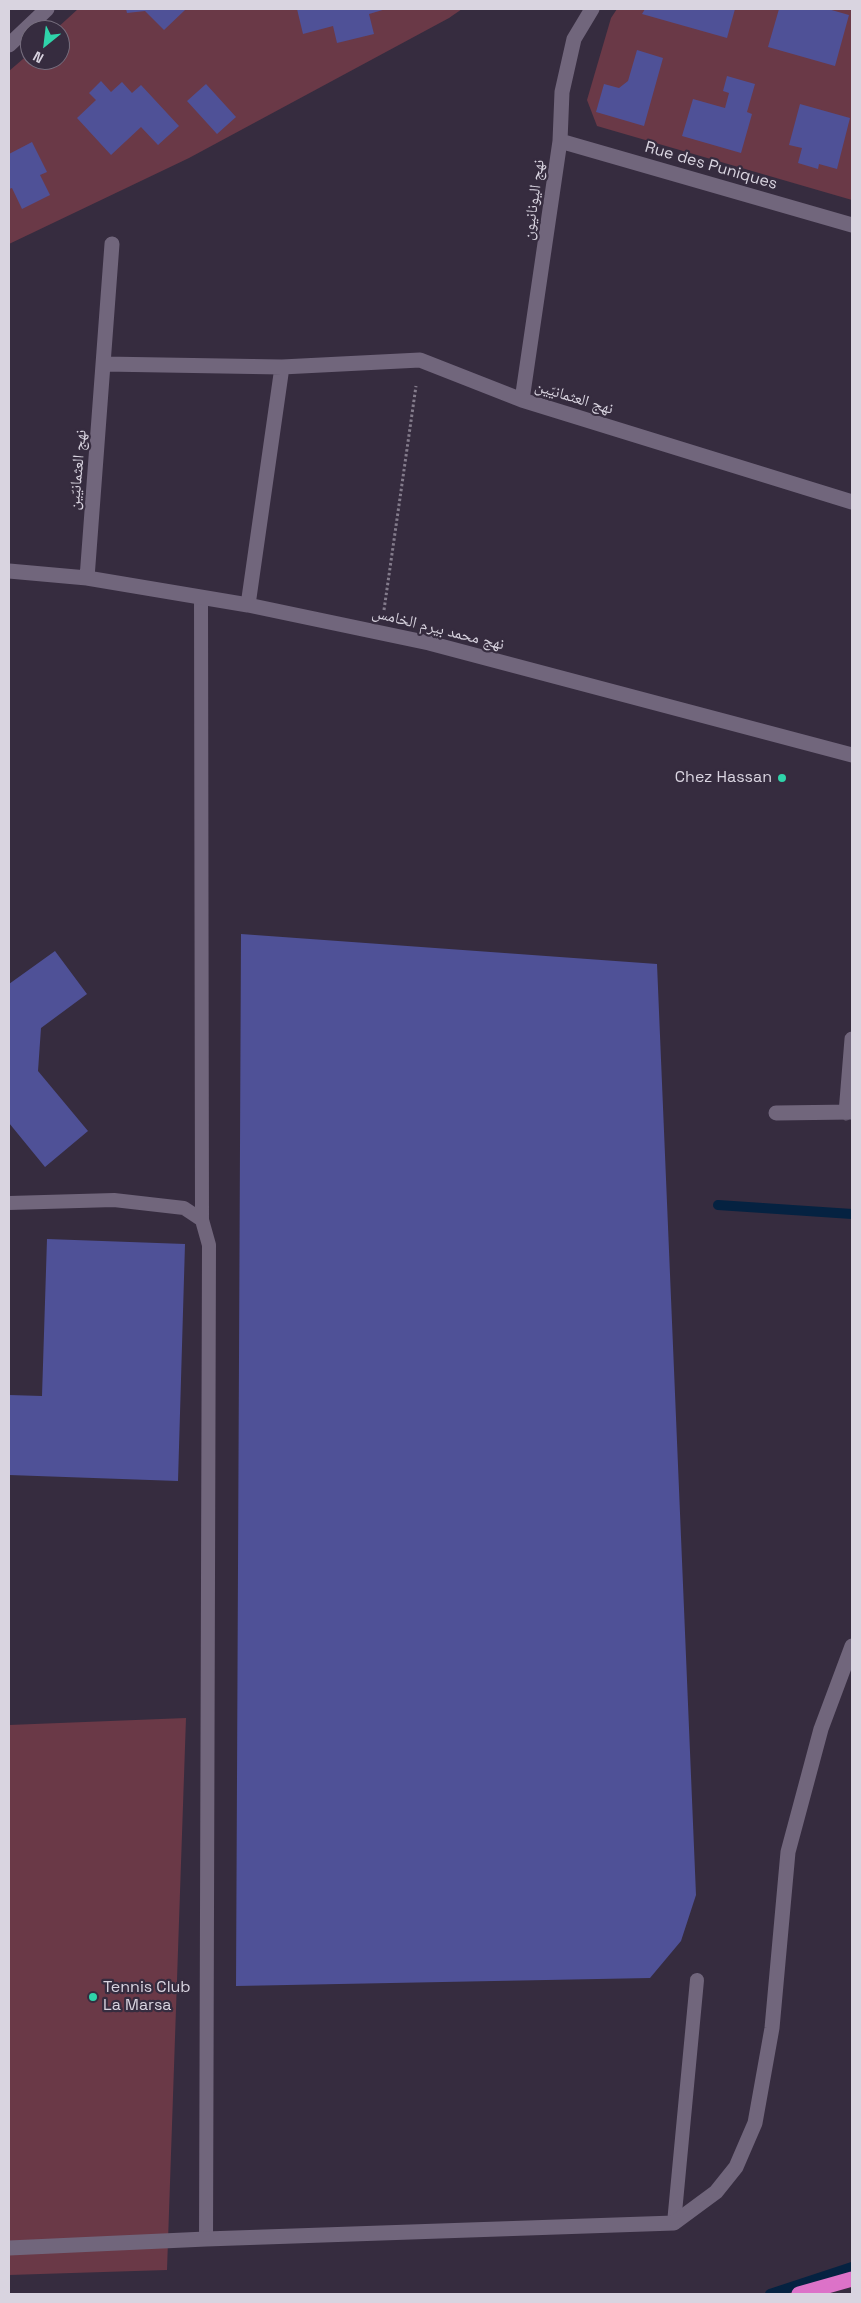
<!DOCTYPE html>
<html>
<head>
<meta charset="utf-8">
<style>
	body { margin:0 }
	#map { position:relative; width:861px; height:2303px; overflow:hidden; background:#362c3f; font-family:"Space Grotesk",sans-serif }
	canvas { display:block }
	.frame { position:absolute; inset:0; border:10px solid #d9d4e0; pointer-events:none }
	.north { position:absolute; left:20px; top:20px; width:50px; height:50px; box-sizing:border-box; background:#362c3f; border:1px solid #776f7f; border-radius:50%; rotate:209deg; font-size:14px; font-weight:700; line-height:20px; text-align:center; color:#d9d4e0 }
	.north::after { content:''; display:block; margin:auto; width:18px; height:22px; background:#2fd4aa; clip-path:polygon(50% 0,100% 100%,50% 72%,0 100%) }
</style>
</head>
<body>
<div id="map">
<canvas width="861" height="2303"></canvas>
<div class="frame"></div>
<div class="north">N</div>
</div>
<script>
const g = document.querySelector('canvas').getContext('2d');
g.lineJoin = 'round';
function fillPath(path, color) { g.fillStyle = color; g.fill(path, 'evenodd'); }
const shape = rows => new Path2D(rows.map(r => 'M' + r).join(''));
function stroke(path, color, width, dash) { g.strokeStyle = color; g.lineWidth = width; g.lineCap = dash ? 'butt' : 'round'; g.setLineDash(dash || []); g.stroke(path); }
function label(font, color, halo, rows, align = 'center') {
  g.font = font + ' "Space Grotesk","Noto Naskh Arabic",sans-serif'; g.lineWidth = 4.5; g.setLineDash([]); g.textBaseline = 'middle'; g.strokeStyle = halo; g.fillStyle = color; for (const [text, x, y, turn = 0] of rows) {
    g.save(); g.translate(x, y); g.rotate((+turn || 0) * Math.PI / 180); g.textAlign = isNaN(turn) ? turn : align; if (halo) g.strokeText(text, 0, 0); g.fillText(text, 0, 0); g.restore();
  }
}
fillPath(shape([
	[78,9,462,9,449,18,189,158,9,244,9,71,30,53,30,60,60,60,60,30,55,30],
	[617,9,852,9,852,200,597,126,587,100,611,18],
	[186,1718,167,2270,9,2275,9,1725]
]), '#6a3947');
stroke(shape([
	[718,1205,852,1214],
	[770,2294,852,2267]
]), '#052241', 10);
fillPath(shape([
	[126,9,183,9,185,10,164,30,145,11,127,13],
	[297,9,386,9,369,14,374,34,337,43,333,26,303,34],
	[645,9,735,9,727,38,642,14],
	[779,9,828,9,849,15,835,66,768,47],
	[637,50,663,58,644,126,596,112,604,84,619,88,628,81],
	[727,76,755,84,747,112,752,114,741,153,682,136,693,99,725,108,729,93,723,91],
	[101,81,111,92,122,82,132,93,141,85,179,126,158,145,141,127,111,155,77,118,96,100,89,93],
	[206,84,236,117,217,134,187,101],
	[800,104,850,118,837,169,819,164,818,169,798,163,802,148,789,145],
	[32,142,47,172,40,175,50,195,22,209,12,188,9,189,9,154],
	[241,934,657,964,696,1895,681,1941,650,1978,236,1986],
	[55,951,87,994,41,1028,38,1071,88,1131,45,1167,9,1123,9,984],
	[47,1239,185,1244,178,1481,9,1475,9,1395,42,1396]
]), '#4f5197');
stroke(shape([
	[384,610,416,386]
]), '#847c8c', 3, [2.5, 2.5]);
stroke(shape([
	[201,597,202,1220],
	[9,1203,114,1200,184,1208,202,1220,209,1245,206,2239],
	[674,2223,697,1980]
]), '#71667c', 14);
stroke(shape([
	[9,45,47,9],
	[560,141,852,225],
	[104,364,282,367,420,360,522,400,852,502],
	[522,400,560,141,562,92,574,39,592,9],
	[9,571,87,578,248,605,429,643,852,755],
	[87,578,112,244],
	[248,605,282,367],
	[776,1113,852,1112],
	[846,1113,852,1039],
	[9,2248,206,2239,674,2223,716,2192,736,2167,755,2123,772,2028,788,1852,821,1729,852,1646]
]), '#71667c', 15);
stroke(shape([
	[799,2294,852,2279]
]), '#dc72c8', 15);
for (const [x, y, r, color] of [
	[782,778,5,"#2fd4aa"],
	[93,1997,5,"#2fd4aa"]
]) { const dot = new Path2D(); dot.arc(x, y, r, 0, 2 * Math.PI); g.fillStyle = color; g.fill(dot); stroke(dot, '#362c3f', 2); }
label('16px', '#d9d4e0', '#362c3f', [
	["Rue des Puniques",711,166,16],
	["نهج اليونانيون",534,200,-82],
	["نهج العثمانيّين",574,398,17],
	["نهج العثمانيّين",78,470,-85],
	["نهج محمد بيرم الخامس",438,629,14]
]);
label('16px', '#d9d4e0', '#362c3f', [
	["Chez Hassan",772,778],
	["Tennis Club",103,1988,"left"],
	["La Marsa",103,2006,"left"]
], 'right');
</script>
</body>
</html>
